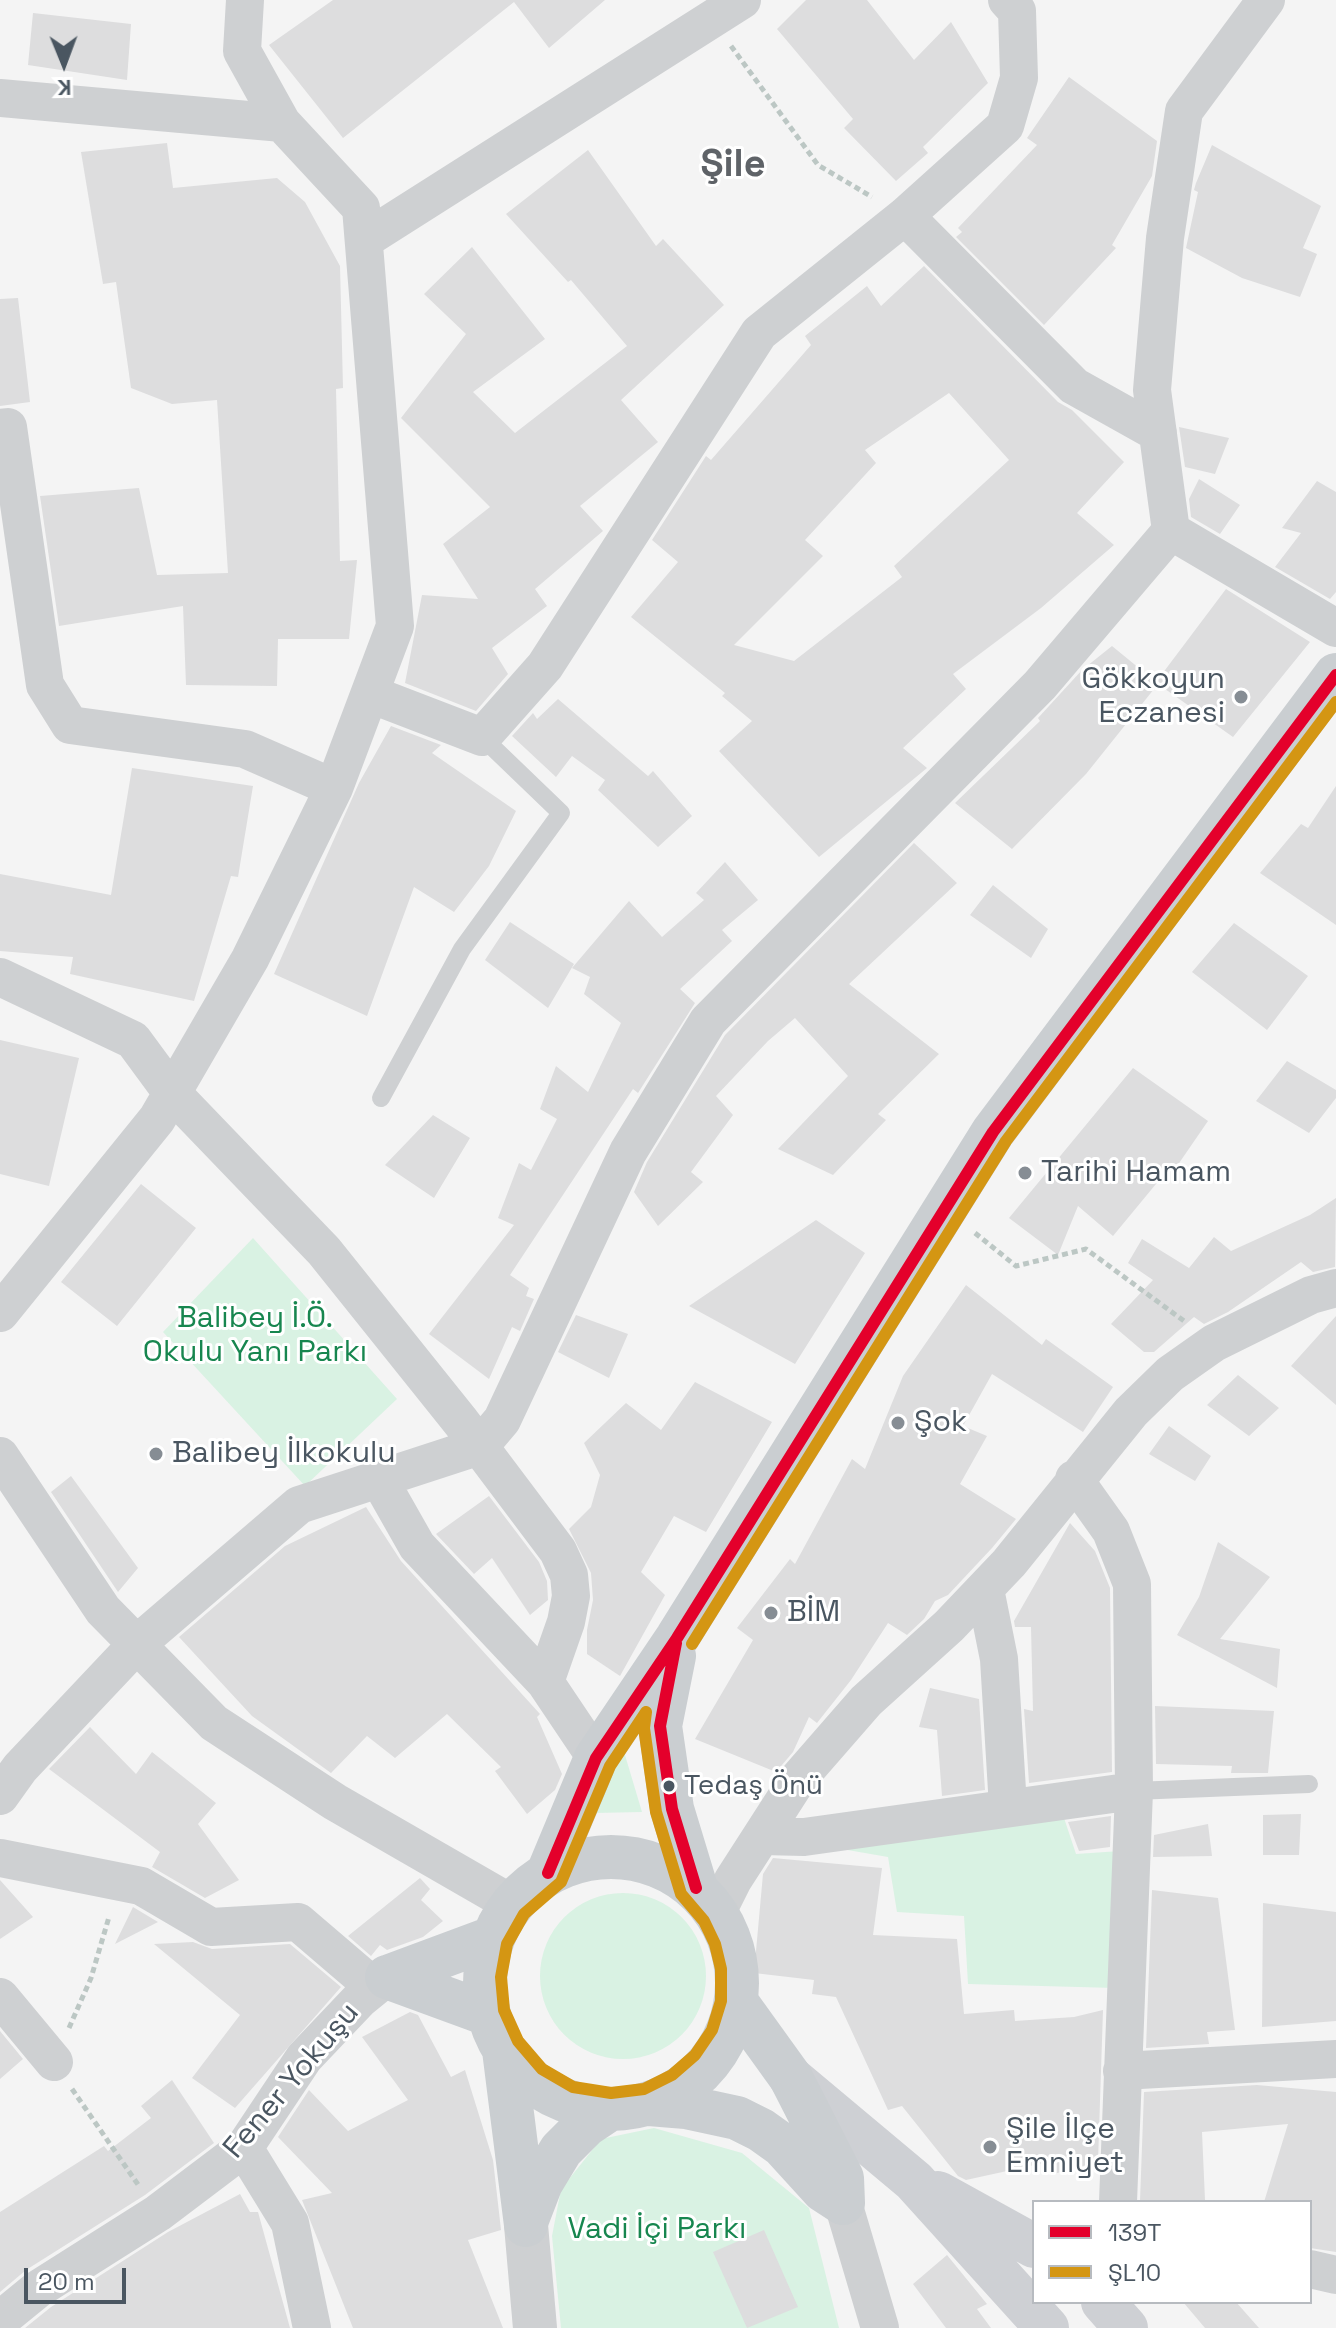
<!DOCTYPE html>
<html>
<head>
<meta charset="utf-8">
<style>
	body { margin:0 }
	#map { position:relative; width:1336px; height:2328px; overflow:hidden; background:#f4f4f4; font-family:"Space Grotesk",sans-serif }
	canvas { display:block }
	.legend { position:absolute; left:1032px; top:2200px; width:280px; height:104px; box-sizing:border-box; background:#fff; border:2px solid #b7bbc0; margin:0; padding:10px 14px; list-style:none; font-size:24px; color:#4a5661 }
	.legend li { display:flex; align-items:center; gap:16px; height:40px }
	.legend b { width:40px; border:2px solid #b7bbc0 }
	.north { position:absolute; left:24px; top:24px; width:80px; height:80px; -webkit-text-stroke:6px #fff; paint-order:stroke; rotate:179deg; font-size:22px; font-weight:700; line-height:32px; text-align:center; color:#4a5661 }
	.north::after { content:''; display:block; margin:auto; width:28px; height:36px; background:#4a5661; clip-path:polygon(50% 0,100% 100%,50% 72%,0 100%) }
	.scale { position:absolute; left:24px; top:2268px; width:102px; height:36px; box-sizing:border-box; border:4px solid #4a5661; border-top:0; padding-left:10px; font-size:24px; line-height:28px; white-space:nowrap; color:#4a5661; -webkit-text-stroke:6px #fff; paint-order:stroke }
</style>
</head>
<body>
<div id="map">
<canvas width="1336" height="2328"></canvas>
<ul class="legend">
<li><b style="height:10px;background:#e4002b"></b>139T</li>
<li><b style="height:10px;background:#d49613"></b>ŞL10</li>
</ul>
<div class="north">K</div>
<div class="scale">20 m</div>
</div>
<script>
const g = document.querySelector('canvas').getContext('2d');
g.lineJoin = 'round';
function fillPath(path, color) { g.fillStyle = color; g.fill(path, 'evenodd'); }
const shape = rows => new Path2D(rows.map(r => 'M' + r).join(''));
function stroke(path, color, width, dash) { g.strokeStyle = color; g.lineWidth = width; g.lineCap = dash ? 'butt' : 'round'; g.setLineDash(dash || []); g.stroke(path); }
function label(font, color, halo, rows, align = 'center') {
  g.font = font + ' "Space Grotesk",sans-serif'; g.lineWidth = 6; g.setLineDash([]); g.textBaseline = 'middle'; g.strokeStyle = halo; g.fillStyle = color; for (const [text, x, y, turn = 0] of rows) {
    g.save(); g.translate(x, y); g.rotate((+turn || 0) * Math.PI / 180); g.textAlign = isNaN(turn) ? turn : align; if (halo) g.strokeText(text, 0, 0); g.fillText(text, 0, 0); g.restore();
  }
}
fillPath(shape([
	[253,1238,397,1399,305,1486,163,1332],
	[622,1745,642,1812,594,1813],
	[1063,1815,1076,1854,1120,1851,1115,1988,968,1984,964,1916,897,1912,888,1857,836,1848],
	'540 1976a83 83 0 1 1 166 0a83 83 0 1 1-166 0Z',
	[654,2128,742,2153,809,2208,839,2328,561,2328,552,2236,561,2189,601,2139]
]), '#d9f2e3');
fillPath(shape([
	[333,0,605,0,549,48,514,2,343,138,269,45],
	[806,0,867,0,914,60,951,22,988,83,923,147,928,153,896,181,844,128,853,119,777,29],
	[33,13,131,24,127,80,28,65],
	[1069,77,1157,141,1152,176,1112,245,1116,248,1044,325,956,237,962,232,958,228,1037,145,1027,138],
	[167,143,173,188,277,178,305,202,340,266,343,388,336,389,340,561,357,560,349,639,278,639,277,686,186,685,183,606,59,626,40,496,139,488,157,575,228,573,217,400,172,404,131,388,116,282,103,284,81,152],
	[1212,145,1321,206,1303,248,1317,254,1300,297,1242,278,1186,248,1198,192,1194,190,1196,183],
	[588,150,656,246,663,239,724,305,621,400,658,442,580,506,603,531,535,589,547,606,492,648,508,674,476,711,405,683,422,595,478,599,443,544,490,507,401,418,466,334,424,294,472,247,545,339,473,392,515,433,627,346,571,280,568,282,506,214],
	[924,266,1058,402,1072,410,1124,462,1077,513,1114,545,1041,608,953,674,966,689,903,748,927,768,819,857,719,751,752,721,722,696,725,693,631,617,678,562,652,540,706,456,711,460,811,345,805,336,867,286,881,306],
	[949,393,1009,460,894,566,902,577,794,661,734,645,823,556,805,540,876,463,865,450],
	[18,298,30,402,0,406,0,299],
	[1179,427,1229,438,1215,474,1185,467],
	[1199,479,1240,505,1220,534,1191,517,1189,499],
	[1317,481,1336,492,1336,592,1330,599,1275,567,1301,533,1282,528],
	[1226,589,1310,642,1233,737,1158,684,1086,774,1012,849,955,803,1040,721,1038,718,1082,670,1112,646,1156,682],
	[558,699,648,776,653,771,692,816,658,847,598,790,605,780,572,756,556,777,512,736,533,713,537,719],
	[391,726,441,745,432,753,516,811,489,866,454,912,414,887,367,1016,274,974,359,783],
	[132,768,253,786,238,877,231,876,194,1001,70,974,73,957,0,951,0,874,111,895],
	[1336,786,1336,925,1260,873,1301,824,1308,828],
	[914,843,957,883,849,984,939,1054,878,1114,886,1120,833,1175,778,1149,848,1076,795,1018,768,1041,716,1096,733,1115,691,1172,703,1182,658,1226,634,1192,647,1162,725,1035],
	[725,862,758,900,722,930,732,941,680,989,695,1003,638,1093,633,1089,510,1275,529,1288,526,1296,534,1299,520,1331,512,1327,489,1379,429,1334,514,1225,498,1218,519,1163,531,1170,557,1119,540,1109,556,1066,588,1092,621,1023,584,994,590,977,572,968,629,901,662,937,704,900,696,893],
	[993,885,1048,929,1031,958,970,915],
	[510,922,574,964,548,1008,485,960],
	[1234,923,1308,976,1267,1030,1192,972],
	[0,1040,79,1058,49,1186,0,1174],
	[1287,1061,1336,1090,1336,1098,1309,1133,1256,1101],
	[1133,1068,1208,1121,1175,1169,1170,1167,1113,1236,1078,1206,1058,1255,1009,1218],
	[433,1115,470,1138,434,1198,385,1165],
	[141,1184,196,1228,117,1326,61,1282],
	[1336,1198,1335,1267,1313,1272,1301,1262,1228,1312,1204,1324,1194,1317,1154,1352,1144,1352,1111,1324,1153,1280,1128,1263,1142,1239,1189,1268,1214,1237,1231,1251,1310,1215],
	[816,1220,865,1253,795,1364,689,1306],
	[966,1285,1042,1345,1046,1339,1113,1387,1083,1432,992,1374,963,1426,987,1436,960,1484,1016,1519,992,1548,948,1595,935,1601,924,1619,907,1635,888,1623,851,1680,817,1723,809,1717,793,1752,776,1772,695,1739,753,1640,737,1628,790,1559,795,1564,852,1459,865,1469,903,1376],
	[576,1315,628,1334,609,1378,558,1352],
	[1336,1316,1336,1405,1291,1366],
	[1238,1375,1279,1408,1249,1436,1207,1405],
	[695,1382,772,1422,706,1532,674,1516,641,1572,665,1595,620,1676,587,1654,587,1630,593,1600,591,1573,569,1529,591,1507,600,1475,584,1443,626,1403,661,1430],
	[1169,1426,1211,1456,1195,1481,1149,1454],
	[71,1476,138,1568,118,1592,51,1492],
	[489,1496,539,1562,547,1581,548,1600,530,1615,492,1558,474,1574,436,1534],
	[366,1507,401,1561,540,1714,537,1717,562,1774,555,1790,527,1814,495,1771,501,1767,447,1714,395,1758,367,1736,331,1773,252,1716,179,1637,285,1546],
	[1070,1523,1095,1551,1110,1588,1112,1772,1029,1783,1024,1709,1033,1711,1031,1627,1015,1627,1014,1621],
	[1218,1542,1270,1577,1220,1639,1280,1649,1277,1688,1177,1635,1199,1597],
	[930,1688,979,1699,985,1790,942,1796,937,1730,919,1727],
	[1155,1706,1274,1711,1268,1773,1231,1773,1232,1766,1156,1764],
	[90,1727,136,1774,152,1752,216,1803,198,1824,239,1880,205,1898,152,1867,160,1852,49,1769],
	[1301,1814,1299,1855,1263,1855,1263,1815],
	[1111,1816,1110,1847,1079,1851,1068,1822],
	[1208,1824,1212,1856,1153,1857,1154,1835],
	[773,1858,882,1868,873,1935,957,1939,964,2014,1014,2010,1015,2021,1074,2017,1103,2010,1098,2162,1050,2175,1048,2162,966,2180,958,2176,902,2106,888,2110,836,1997,812,1994,814,1980,754,1973,763,1874],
	[420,1878,430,1889,421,1900,443,1921,423,1937,387,1950,380,1945,371,1956,348,1936],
	[0,1880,33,1917,0,1939],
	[1152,1890,1218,1898,1235,2030,1207,2032,1209,2044,1146,2048],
	[1263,1903,1336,1912,1336,2021,1262,2027],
	[133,1907,158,1922,115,1944],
	[193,1942,212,1949,290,1944,341,1987,235,2108,192,2078,240,2015,154,1944],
	[410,2012,418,2015,451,2077,465,2070,493,2160,501,2230,468,2240,503,2328,353,2328,302,2200,332,2193,278,2137,309,2090,348,2131,408,2100,362,2037],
	[0,2031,23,2059,0,2079],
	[172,2080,214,2143,145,2195,26,2270,0,2292,0,2212,104,2146,108,2151,151,2118,141,2106],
	[1257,2085,1336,2092,1336,2252,1310,2248,1310,2202,1264,2202,1288,2124,1202,2132,1205,2200,1140,2201,1144,2092],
	[240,2194,250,2212,258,2212,290,2328,25,2328,51,2307,168,2232],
	[764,2230,798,2307,747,2328,713,2252],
	[947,2255,987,2304,977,2309,991,2328,946,2328,913,2284],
	[1183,2302,1236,2302,1259,2328,1205,2328]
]), '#ddddde');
stroke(shape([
	[731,46,818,165,872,197],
	[975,1233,1016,1266,1086,1249,1184,1321],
	[69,2028,91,1978,109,1917],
	[72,2089,139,2186]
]), '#bcc7c4', 5, [6, 4]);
stroke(shape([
	[381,1098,462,949,561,813,482,737],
	[1134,1791,1309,1784]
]), '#ced0d2', 18);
stroke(shape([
	[1266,0,1184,111,1165,238,1152,390,1171,531,1336,628],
	[0,98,282,123],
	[905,216,1074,386,1158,433],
	[364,240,742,0],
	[0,428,8,427,45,685,70,725,245,749,334,788],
	[370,694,482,737,545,666,759,333,905,216,1005,126,1019,78,1017,11,1007,0],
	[0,977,133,1040,172,1093,324,1251,461,1422,558,1551,569,1575,571,1596,566,1622,545,1682],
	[0,1313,157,1119,250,959,334,788,395,626,361,208,282,123,242,51,245,0],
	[0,1456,103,1610,214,1723,335,1802,512,1904],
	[379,1479,417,1546,545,1682,596,1758],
	[1074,1479,1111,1531,1132,1584,1134,1791,1118,2202],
	[985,1589,999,1659,1008,1807],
	[0,1796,20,1768,137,1644,299,1505,480,1446,502,1420,628,1152,708,1021,1040,685,1171,531],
	[762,1836,804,1837,1134,1791],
	[0,1858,141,1886,211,1927,298,1922,374,1987],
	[717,1912,733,1880,798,1779,866,1701,949,1626,1009,1563,1131,1412,1170,1374,1214,1343,1311,1295,1336,1288],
	[0,1997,54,2062],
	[1122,2071,1336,2059],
	[244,2148,290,2223,312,2328],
	[843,2203,880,2328],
	[1310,2269,1336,2275],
	[0,2320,38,2289,158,2213,244,2148,304,2058,360,1999,387,1977]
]), '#ced0d2', 38);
stroke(shape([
	[526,2225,535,2328]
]), '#ced0d2', 44);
stroke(shape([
	[791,2078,914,2181,1047,2328],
	[938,2193,1034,2246],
	[1103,2302,1126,2328]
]), '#ced0d4', 44);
stroke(shape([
	[674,1656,660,1726,672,1809,696,1888],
	'485 1983a126 126 0 1 1 252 0a126 126 0 1 1-252 0Z',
	[548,1873,596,1758,677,1638,993,1132,1336,675],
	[387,1977,492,1938],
	[387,1977,488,2014],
	[737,2003,791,2078,842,2178,843,2203],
	[504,2050,526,2225],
	[649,2104,686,2107,737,2118,761,2130,782,2145,823,2190,843,2203],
	[526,2222,541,2183,561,2150,586,2125,610,2109]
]), '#caced1', 44);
stroke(shape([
	[676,1643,660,1726,672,1809,696,1888],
	[548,1873,596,1758,677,1638,993,1132,1336,675]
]), '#e4002b', 12);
stroke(shape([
	[692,1644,1006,1141,1336,702],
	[646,1712,644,1728,656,1812,681,1894,704,1921,715,1944,721,1969,721,2001,712,2030,695,2055,672,2075,644,2089,611,2093,573,2087,542,2069,518,2041,504,2010,501,1977,507,1944,524,1914,561,1882,610,1766,646,1712]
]), '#d49613', 12);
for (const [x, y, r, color] of [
	[1241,697,8,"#868d94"],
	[1025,1173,8,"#868d94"],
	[898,1423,8,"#868d94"],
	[156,1454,8,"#868d94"],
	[771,1613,8,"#868d94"],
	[669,1786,7,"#4a5661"],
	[990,2147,8,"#868d94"]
]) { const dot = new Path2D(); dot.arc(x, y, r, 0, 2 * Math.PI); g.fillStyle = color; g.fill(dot); stroke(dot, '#fff', 3); }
label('28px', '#4a5661', '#fff', [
	["Tedaş Önü",684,1786]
], 'left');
label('30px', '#4a5661', '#fff', [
	["Gökkoyun",1225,680,"right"],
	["Eczanesi",1225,714,"right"],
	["Tarihi Hamam",1041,1173],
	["Şok",914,1423],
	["Balibey İlkokulu",172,1454],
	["BİM",787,1613],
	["Şile İlçe",1006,2130],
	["Emniyet",1006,2164]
], 'left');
label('30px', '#17864f', '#fff', [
	["Balibey İ.Ö.",255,1319],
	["Okulu Yanı Parkı",255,1353],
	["Vadi İçi Parkı",657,2230]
]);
label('30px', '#4a5661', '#fff', [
	["Fener Yokuşu",292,2081,-50]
]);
label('bold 38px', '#5f6368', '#fff', [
	["Şile",733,166]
]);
</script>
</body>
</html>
